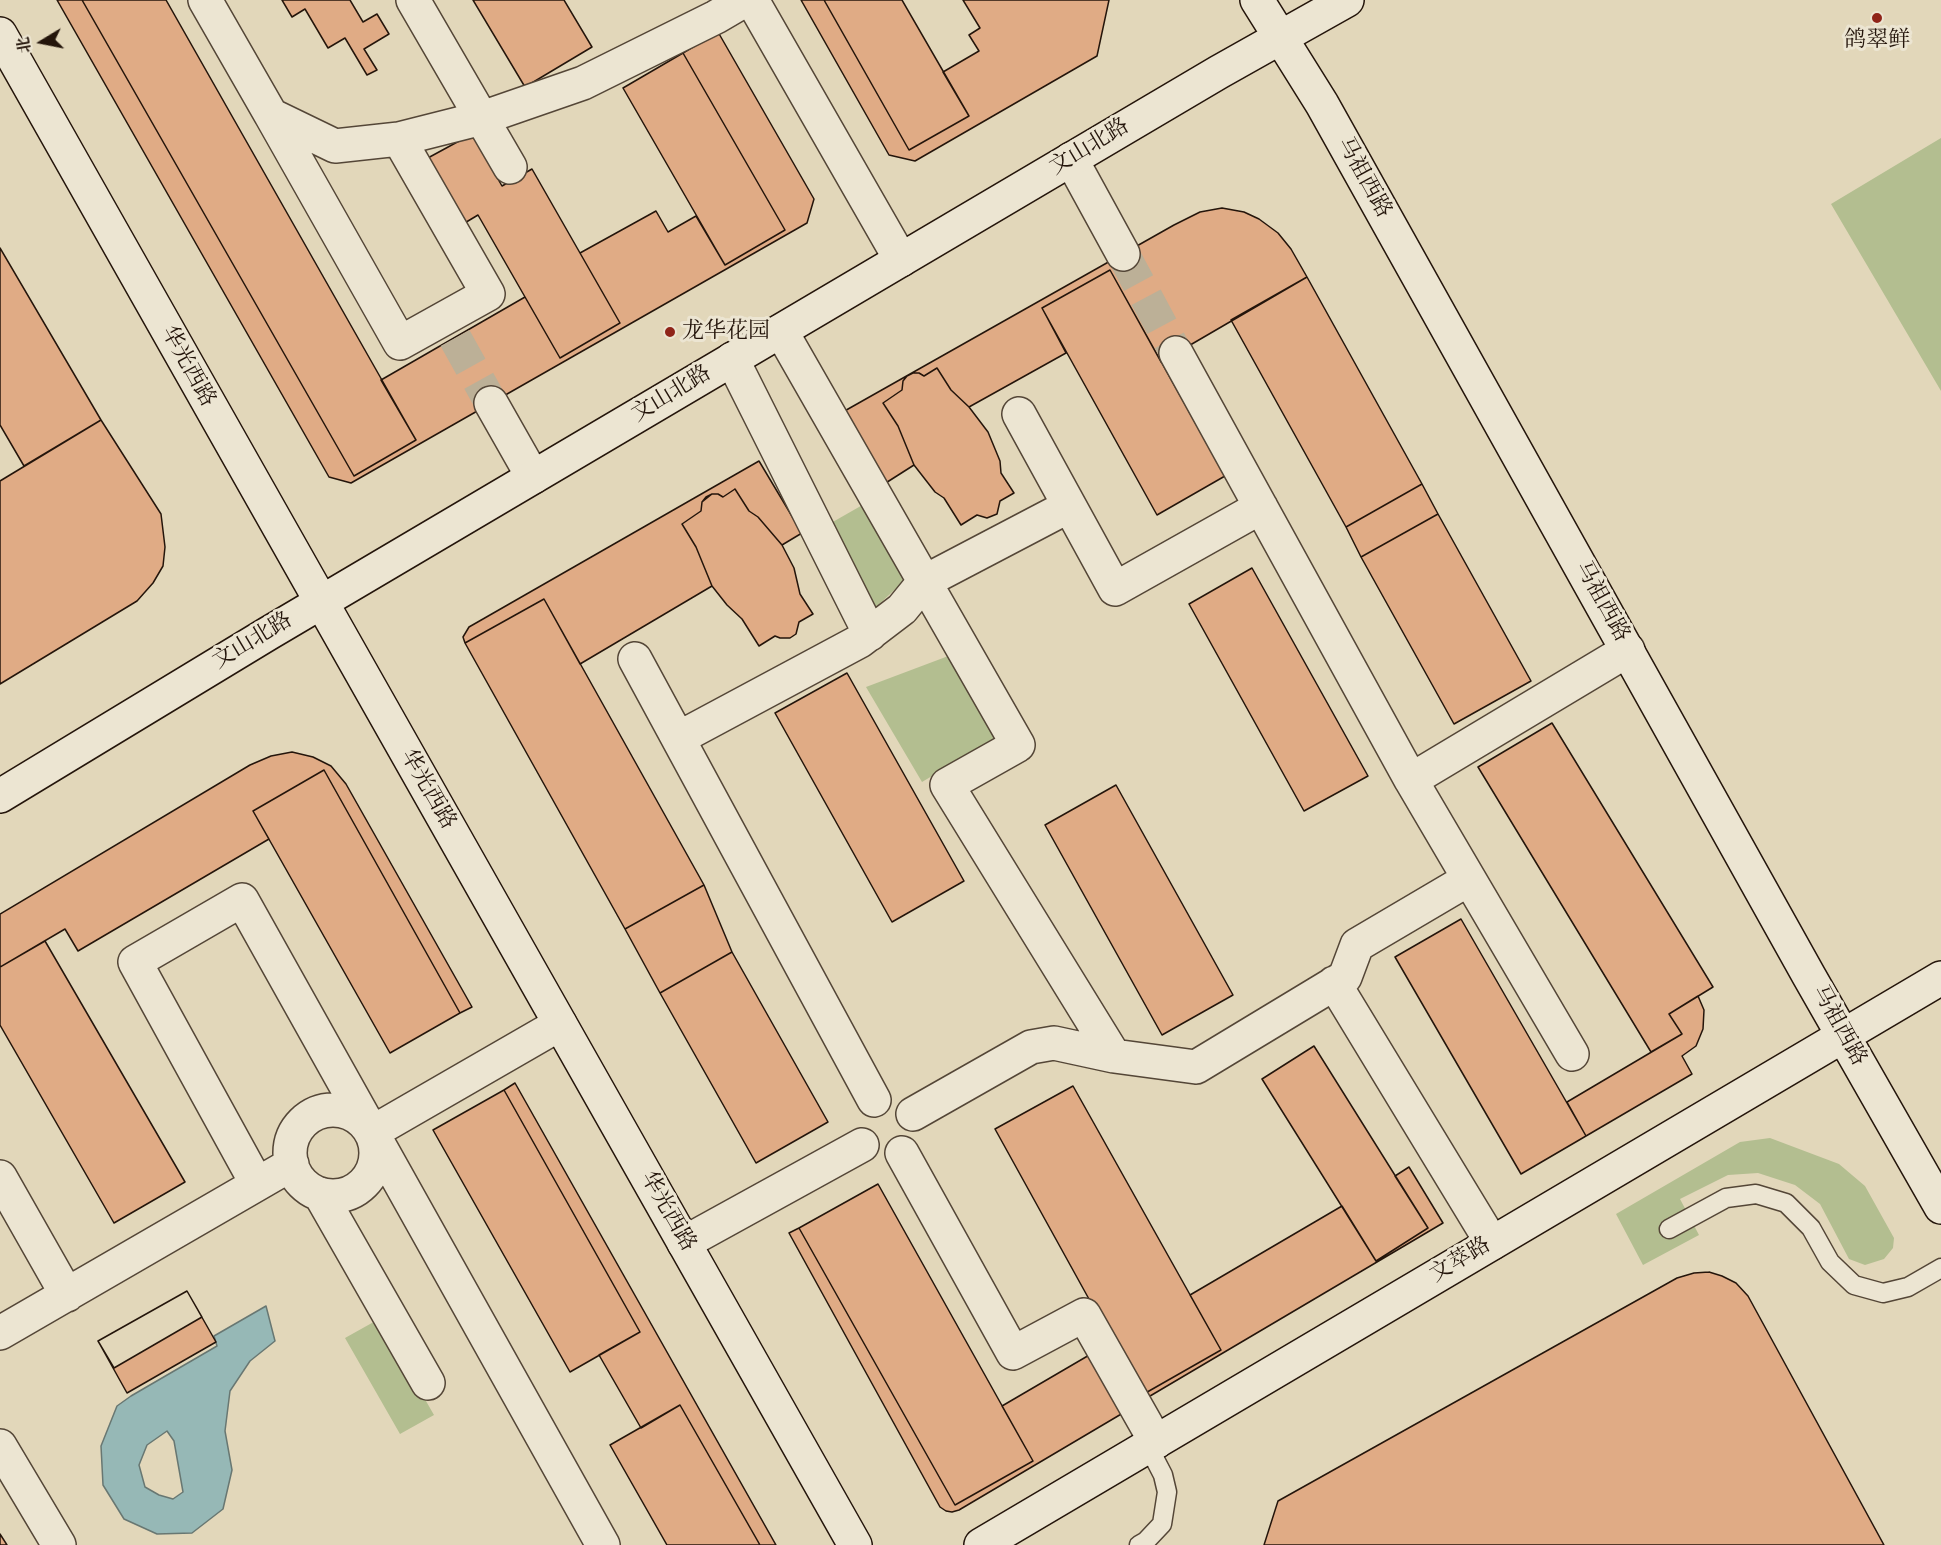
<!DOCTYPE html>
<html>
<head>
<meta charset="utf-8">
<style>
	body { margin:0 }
	#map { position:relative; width:1941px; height:1545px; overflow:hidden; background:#e2d7ba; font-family:"IM FELL DW Pica","Noto Serif SC",serif }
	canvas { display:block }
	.north { position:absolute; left:12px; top:12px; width:60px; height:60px; -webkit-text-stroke:4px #ece5d2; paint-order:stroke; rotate:260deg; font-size:16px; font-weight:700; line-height:24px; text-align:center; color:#24150b }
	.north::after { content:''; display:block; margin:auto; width:21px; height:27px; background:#24150b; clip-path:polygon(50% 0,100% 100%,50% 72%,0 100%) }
</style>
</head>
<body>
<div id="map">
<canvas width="1941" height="1545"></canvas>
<div class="north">北</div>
</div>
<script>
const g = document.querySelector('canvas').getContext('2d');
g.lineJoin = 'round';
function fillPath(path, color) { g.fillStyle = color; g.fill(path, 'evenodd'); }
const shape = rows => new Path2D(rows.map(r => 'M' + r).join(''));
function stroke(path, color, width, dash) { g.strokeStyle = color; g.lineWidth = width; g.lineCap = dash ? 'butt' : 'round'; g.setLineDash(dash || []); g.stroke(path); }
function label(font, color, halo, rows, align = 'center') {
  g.font = font + ' "IM FELL DW Pica","Noto Serif SC",serif'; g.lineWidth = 6; g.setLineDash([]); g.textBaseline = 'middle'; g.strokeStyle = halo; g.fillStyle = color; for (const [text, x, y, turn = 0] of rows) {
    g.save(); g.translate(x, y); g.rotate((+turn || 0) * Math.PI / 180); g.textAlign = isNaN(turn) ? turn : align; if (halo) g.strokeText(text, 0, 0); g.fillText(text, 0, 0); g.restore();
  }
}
fillPath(shape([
	[1941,138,1941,391,1831,204],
	[866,503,904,581,875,608,831,523],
	[951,655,997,737,922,782,866,687],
	[1770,1138,1839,1164,1865,1186,1894,1238,1893,1248,1884,1259,1865,1265,1849,1259,1820,1204,1795,1185,1758,1173,1728,1175,1680,1199,1699,1235,1643,1265,1616,1214,1740,1142],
	[379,1319,434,1415,400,1434,345,1338]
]), '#b3be90');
const water = shape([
	[266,1306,275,1341,250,1361,230,1391,225,1431,232,1470,223,1509,192,1533,157,1534,124,1519,103,1485,101,1446,117,1406,131,1396,217,1346,214,1336,266,1306],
	[167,1431,174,1441,183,1492,173,1499,159,1495,145,1487,139,1465,147,1445,167,1431]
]);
fillPath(water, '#96b8b6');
stroke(water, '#687772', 1.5);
const building = shape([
	[57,0,82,0,354,476,416,440,381,380,525,297,560,358,620,323,580,253,656,211,668,232,696,216,725,265,785,230,683,53,718,32,814,199,807,223,351,483,329,477,57,0],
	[82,0,166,0,416,440,354,476,82,0],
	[282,0,350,0,363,22,377,14,389,34,364,49,377,70,367,75,345,38,328,48,305,9,292,17,282,0],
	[473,0,564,0,592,47,525,87,473,0],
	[801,0,824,0,909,150,969,116,943,72,979,51,969,35,980,28,963,0,1109,0,1097,56,915,161,889,155,801,0],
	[824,0,902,0,969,116,909,150,824,0],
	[683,53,785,230,725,265,623,88,683,53],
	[472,134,502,186,532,169,620,323,560,358,478,215,463,224,426,159,472,134],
	[1222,208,1244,212,1259,219,1278,233,1291,249,1307,277,1161,362,1110,270,1042,308,1066,353,969,407,951,390,937,368,924,376,919,373,913,373,907,376,903,381,902,390,883,403,898,426,914,465,881,486,841,413,1174,225,1200,212,1222,208],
	[0,248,101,420,24,466,0,425,0,248],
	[1110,270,1225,476,1157,515,1042,308,1110,270],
	[1307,277,1422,484,1346,527,1231,320,1307,277],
	[937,368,951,390,969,407,988,432,1000,461,1001,473,1014,493,1000,501,997,514,987,518,977,515,961,525,944,498,935,492,914,465,898,426,883,403,902,390,903,381,907,376,913,373,919,373,924,376,937,368],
	[101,420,161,514,165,547,163,566,153,583,137,601,0,684,0,481,101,420],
	[759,461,802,533,782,545,758,517,749,511,735,489,723,497,718,494,712,494,702,502,701,511,682,524,696,547,712,586,580,664,544,599,465,643,463,637,469,627,759,461],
	[1422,484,1438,514,1361,557,1346,527,1422,484],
	[735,489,749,511,758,517,782,545,794,568,800,594,813,614,799,622,796,634,790,638,780,638,775,636,759,646,742,619,727,605,712,586,696,547,682,524,701,511,702,502,706,497,712,494,718,494,723,497,735,489],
	[1438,514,1531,681,1454,724,1361,557,1438,514],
	[1252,568,1368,776,1304,811,1189,604,1252,568],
	[544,599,704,885,625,929,465,643,544,599],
	[847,673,964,881,892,922,775,713,847,673],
	[1552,723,1713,987,1669,1014,1682,1034,1651,1052,1478,767,1552,723],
	[292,752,313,757,331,766,346,784,472,1007,460,1013,324,770,253,811,269,839,78,951,65,929,0,967,0,914,250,765,271,756,292,752],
	[324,770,460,1013,390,1053,253,811,324,770],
	[1116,785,1233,995,1162,1035,1045,825,1116,785],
	[704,885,732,952,660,993,625,929,704,885],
	[1461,919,1586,1136,1521,1174,1395,957,1461,919],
	[45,941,185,1182,114,1223,0,1025,0,967,45,941],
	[732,952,828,1122,756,1163,660,993,732,952],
	[1698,996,1704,1010,1703,1029,1696,1046,1682,1056,1692,1074,1586,1136,1567,1102,1682,1034,1669,1014,1698,996],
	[1314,1046,1428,1228,1376,1261,1262,1079,1314,1046],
	[515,1083,776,1545,760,1545,680,1405,641,1428,599,1355,640,1332,504,1090,515,1083],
	[1073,1086,1221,1350,1142,1395,995,1129,1073,1086],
	[504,1090,640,1332,570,1372,433,1130,504,1090],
	[1409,1167,1443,1223,1145,1399,1142,1395,1221,1350,1190,1295,1342,1206,1376,1261,1428,1228,1395,1176,1409,1167],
	[878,1184,1033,1461,955,1505,799,1228,878,1184],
	[799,1228,955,1505,1033,1461,1002,1406,1091,1354,1123,1413,959,1510,952,1512,946,1511,940,1507,789,1233,799,1228],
	[1709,1272,1722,1276,1736,1283,1748,1296,1884,1545,1264,1545,1278,1501,1677,1278,1694,1273,1709,1272],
	[187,1291,202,1317,114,1368,98,1341,187,1291],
	[187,1291,216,1342,127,1393,98,1341,187,1291],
	[680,1405,760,1545,667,1545,610,1445,680,1405],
	[0,1534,7,1545,0,1545,0,1534]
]);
fillPath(building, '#e0ab85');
stroke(building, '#24150b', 1.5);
stroke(shape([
	[1123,254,1176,353],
	[455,338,491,403]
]), '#bcb097', 33, [33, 16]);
const lane = shape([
	[1669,1229,1726,1198,1756,1194,1786,1203,1811,1228,1830,1262,1854,1285,1883,1293,1908,1287,1941,1268],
	[1139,1545,1146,1541,1162,1524,1167,1492,1163,1475,1148,1446]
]);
const street = shape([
	[205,0,271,115,335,146,399,139,482,118,583,83,716,17,745,0],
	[413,0,510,167],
	[752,0,901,260],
	[271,115,400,343,488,294,399,139],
	[1071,159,1123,254],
	[781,331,1018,745,947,785,1114,1056],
	[1176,353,1411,780,1572,1054],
	[732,359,870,634],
	[491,403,533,477],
	[1019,414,1115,589,1261,507],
	[635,659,874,1100],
	[679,738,860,641,902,609,924,582,1069,506],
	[1411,780,1628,650],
	[1334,983,1492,1243],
	'290 1153a43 43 0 1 1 86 0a43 43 0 1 1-86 0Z',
	[913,1114,1031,1047,1054,1043,1114,1056,1196,1067,1345,977,1357,945,1469,879],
	[371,1133,560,1024],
	[902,1153,1013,1353,1084,1315,1156,1442],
	[0,1177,67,1295],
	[257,1184,135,962,242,900,603,1545],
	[320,1194,428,1383],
	[684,1243,862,1145],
	[0,1333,292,1164],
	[0,1446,59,1545]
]);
const secondary = shape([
	[1257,0,1322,104,1809,976,1941,1207],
	[0,34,855,1545],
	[0,796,269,633,1219,72,1347,0],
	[981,1545,1941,978]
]);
stroke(lane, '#544637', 21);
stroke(street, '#544637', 36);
stroke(secondary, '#24150b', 36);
stroke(lane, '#ece5d2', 18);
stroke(street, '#ece5d2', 33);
stroke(secondary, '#ece5d2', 33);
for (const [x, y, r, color] of [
	[1877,18,6,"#8f2418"],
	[670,332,6,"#8f2418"]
]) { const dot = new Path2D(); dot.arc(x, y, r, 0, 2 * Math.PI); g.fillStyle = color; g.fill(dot); stroke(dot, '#ece5d2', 2); }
label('22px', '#24150b', '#ece5d2', [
	["鸽翠鲜",1877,41],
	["龙华花园",682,332,"left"]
]);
label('22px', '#24150b', '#ece5d2', [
	["文山北路",1090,148,-31],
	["马祖西路",1363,178,61],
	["华光西路",187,367,61],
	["文山北路",672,395,-31],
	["马祖西路",1601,602,61],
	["文山北路",253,642,-31],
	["华光西路",427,790,60],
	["马祖西路",1838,1026,61],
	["华光西路",667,1212,60],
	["文萃路",1461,1261,-31]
]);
</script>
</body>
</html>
